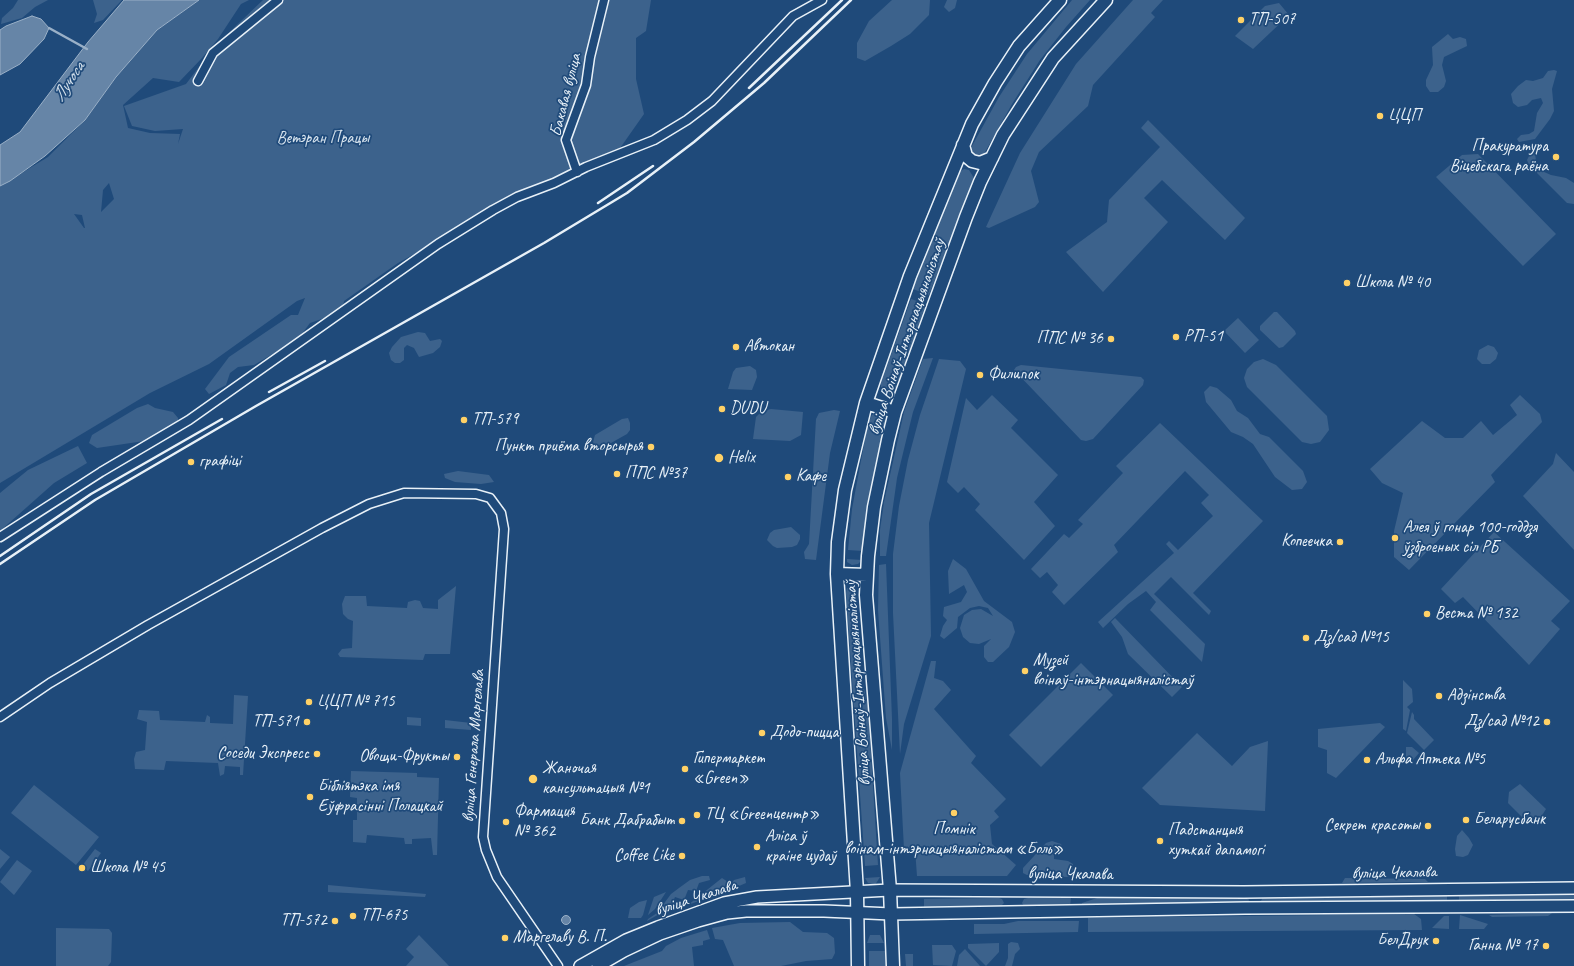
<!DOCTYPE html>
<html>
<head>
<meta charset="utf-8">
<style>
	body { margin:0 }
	canvas { display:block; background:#1f4a7a }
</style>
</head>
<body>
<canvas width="1574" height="966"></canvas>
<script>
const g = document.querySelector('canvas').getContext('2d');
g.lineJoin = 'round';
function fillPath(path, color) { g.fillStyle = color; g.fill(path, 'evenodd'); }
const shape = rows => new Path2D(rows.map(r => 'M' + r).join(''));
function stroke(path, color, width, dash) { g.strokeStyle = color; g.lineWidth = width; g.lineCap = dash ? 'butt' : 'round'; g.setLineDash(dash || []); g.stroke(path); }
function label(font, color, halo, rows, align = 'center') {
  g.font = font + ' Caveat,sans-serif'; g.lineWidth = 3.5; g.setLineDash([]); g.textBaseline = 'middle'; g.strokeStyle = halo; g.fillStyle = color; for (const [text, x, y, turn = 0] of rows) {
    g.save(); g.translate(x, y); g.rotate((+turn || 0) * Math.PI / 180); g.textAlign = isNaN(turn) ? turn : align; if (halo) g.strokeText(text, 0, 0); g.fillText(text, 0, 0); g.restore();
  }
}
fillPath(shape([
	[18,0,48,0,35,7,22,18,1,24,2,18,13,8],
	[93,0,122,0,103,20,94,23,97,14],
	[199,0,249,0,241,4,218,39,202,58,179,82,153,78,123,105,128,128,150,133,180,134,178,144,183,129,155,131,132,126,124,106,186,84,214,47,263,0,651,0,646,31,636,38,636,79,644,114,618,151,565,172,524,193,398,263,344,301,342,312,310,323,298,339,254,365,238,367,230,373,226,385,209,394,205,389,229,357,291,315,298,315,305,298,297,301,209,364,150,393,0,483,0,186,48,157,85,120,117,76,156,31],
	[109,183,114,199,101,212,103,190],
	[74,214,82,215,85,228,84,228],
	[892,0,930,0,929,15,910,34,891,46,865,61,857,58,857,43,869,21],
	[947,0,957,0,955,8,949,12,944,7],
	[1072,0,1090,0,1066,27,1040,60,1012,104,984,154,979,158,975,158,970,153,972,146,999,97,1027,54],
	[1133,0,1163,0,1151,13,1155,17,1093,85,1088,106,1039,152,1031,171,1039,202,1035,207,989,228,986,227,1020,153,1076,64],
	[1279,3,1289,15,1253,49,1235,36,1265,6],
	[1448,34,1453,39,1460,37,1466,39,1467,46,1444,57,1442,65,1446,81,1444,87,1438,92,1430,92,1426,86,1426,80,1433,65,1432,47],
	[1554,70,1557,71,1552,89,1554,111,1550,119,1535,139,1519,142,1517,139,1521,135,1529,134,1534,131,1537,113,1543,103,1541,98,1532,100,1527,105,1518,107,1513,103,1511,94,1518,86,1526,80,1533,81,1543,78,1548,71],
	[1148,120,1245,218,1225,240,1162,180,1144,198,1168,222,1103,292,1066,252,1107,222,1109,200,1160,147,1141,128],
	[1531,152,1535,153,1537,169,1551,175,1566,178,1574,183,1574,204,1567,203,1529,165,1527,160],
	[1478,154,1556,234,1523,266,1436,177,1462,155],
	[964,169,969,170,974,178,929,295,913,289,959,172],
	[911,299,926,304,895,391,891,395,883,394,881,389,881,383],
	[1274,312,1277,312,1295,331,1296,334,1283,347,1279,348,1260,330,1260,326],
	[1238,318,1259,340,1245,353,1224,331],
	[418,332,425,333,430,341,440,339,442,341,440,347,433,353,419,357,414,348,407,345,404,348,404,360,400,363,395,363,391,360,389,353,392,347,401,337],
	[1488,345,1494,347,1498,353,1496,359,1490,364,1482,364,1477,359,1479,350],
	[933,358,913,412,904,449,897,478,886,556,880,556,880,530,884,502,904,412,923,359],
	[939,359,960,361,966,369,929,523,931,636,904,724,900,754,893,613,893,554,899,506,908,460,920,415],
	[1263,359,1276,365,1327,416,1329,430,1320,442,1311,444,1302,442,1247,387,1244,378,1247,369,1254,362],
	[1021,365,1141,377,1144,380,1143,385,1093,439,1086,441,1081,440,1014,370,1016,367],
	[750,366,756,370,757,377,752,390,728,389,733,372,736,368],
	[1210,386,1217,388,1231,400,1237,411,1248,418,1260,434,1269,437,1303,471,1307,482,1302,489,1292,490,1275,477,1253,444,1243,437,1231,432,1206,402,1204,392],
	[992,395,1018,420,1011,428,1058,475,1034,502,1055,526,1024,560,975,510,980,504,964,487,958,493,947,482,966,398,977,410],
	[1520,395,1540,414,1542,422,1491,475,1495,482,1409,570,1394,557,1394,531,1403,493,1382,483,1370,469,1422,421,1445,438,1463,438,1481,421,1493,435,1517,415,1510,405],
	[148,404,155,408,173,412,178,418,178,424,151,440,97,448,89,443,92,435,137,408],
	[771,409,803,412,801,435,790,441,753,439,756,417,762,411],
	[834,410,840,411,830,453,816,560,805,559,804,552,809,544,816,419,819,413],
	[876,413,884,417,885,422,866,509,863,551,848,550,852,509,868,423,872,415],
	[628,418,630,423,630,430,627,434,602,448,595,449,592,446,595,435,622,419],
	[1160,423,1263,521,1193,593,1211,611,1209,615,1171,577,1154,594,1205,644,1202,662,1150,610,1156,602,1146,591,1128,604,1103,628,1098,622,1174,553,1166,544,1169,541,1178,550,1213,516,1201,503,1209,495,1185,471,1114,545,1118,552,1064,605,1052,592,1058,585,1047,572,1040,578,1031,569,1064,534,1069,538,1083,524,1078,520,1123,473,1116,466],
	[78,446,87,463,54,483,0,531,0,493,28,470],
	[1556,453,1574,472,1574,550,1523,496,1553,464],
	[458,471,489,475,494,482,481,484,455,482,445,478,444,474],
	[791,527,800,535,800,539,797,545,792,547,777,548,773,546,767,540,770,533,774,530],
	[1494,532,1570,601,1551,621,1560,629,1529,665,1463,597,1455,603,1441,589],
	[847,559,862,560,858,564,852,565,847,562],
	[953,559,966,569,984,601,1012,622,1015,632,1009,647,993,662,988,662,984,657,984,646,991,639,979,644,970,643,963,637,960,628,964,615,972,610,981,609,993,616,988,608,979,606,970,608,958,617,957,628,944,639,940,636,943,626,947,620,943,616,944,607,961,602,967,592,964,585,949,594,948,571],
	[886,564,892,719,892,750,886,718,878,610,879,565],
	[456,586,450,654,425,654,423,660,340,657,338,654,342,649,352,648,353,621,348,619,343,614,342,604,345,596,366,596,367,606,407,608,408,602,415,600,420,601,423,608,438,609,438,600],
	[853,587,856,592,861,675,868,707,878,865,865,866,846,593,847,588],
	[1115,618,1182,687,1172,697,1128,654,1122,637,1111,622],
	[931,661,936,661,934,678,943,681,951,690,934,709,976,756,971,763,1006,799,994,811,999,817,990,825,992,844,1016,865,1007,876,917,876,915,849,904,849,900,773],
	[1081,663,1113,695,1041,767,1009,735],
	[1403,680,1412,689,1413,702,1407,707,1410,710,1406,731,1403,729],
	[234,695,248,696,243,775,240,775,240,767,225,766,224,774,220,776,218,763,166,761,164,770,135,769,134,759,136,752,145,750,147,722,137,719,139,710,159,711,160,720,205,722,207,715,210,717,210,723,233,724],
	[1412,712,1414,715,1414,719,1434,740,1424,750,1407,733],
	[407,717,421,718,421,726,407,725],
	[445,720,471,723,471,730,445,728],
	[1380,723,1385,727,1336,778,1327,773,1327,750,1318,747,1318,729],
	[1197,733,1232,766,1250,747,1268,741,1265,811,1160,805,1142,788],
	[1406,747,1412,747,1419,753,1413,760,1406,760],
	[351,771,417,773,417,777,439,778,437,855,433,855,431,838,412,839,412,844,405,844,404,838,367,835,366,843,353,842,353,820,357,820,357,798,350,797],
	[1520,784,1546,809,1541,817,1522,817,1508,803,1509,792],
	[34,785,99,837,76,865,11,813],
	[1462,830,1469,838,1473,845,1468,855,1463,857,1456,856,1455,849,1457,836],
	[1052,841,1061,844,1063,849,1054,854,1054,859,1068,861,1073,864,1073,875,1067,877,1027,875,1023,873,1023,868,1046,843],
	[0,849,10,857,0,869],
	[95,849,101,853,88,871,82,866],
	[17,860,32,871,14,895,0,882],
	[702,876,709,876,710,880,699,883,696,891,688,890,684,900,675,897,670,908,647,921,648,919,657,913,671,894,679,888,690,880],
	[745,877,746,883,725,892,734,880],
	[880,877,875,885,868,883,865,878],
	[722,878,728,882,720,893,688,905],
	[1345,878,1425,879,1428,882,1342,883],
	[328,885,426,894,425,897,328,892],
	[666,892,655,909,648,915,654,897],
	[1100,895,1248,897,1249,901,1248,904,1082,905,1082,903,1100,897],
	[1574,895,1574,904,1459,905,1459,896],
	[1266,896,1447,896,1447,904,1263,904,1261,901,1263,897],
	[1071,897,1070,907,1024,906,1022,903,1024,899,1028,898],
	[999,898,1002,899,1004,903,999,908,924,909,924,899],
	[647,900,643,915,641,918,628,918,630,908,639,902],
	[1552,913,1548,916,1492,917,1489,915],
	[1414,914,1421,919,1422,930,1088,932,1088,918],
	[1460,915,1488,924,1484,929,1459,929],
	[1444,916,1449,916,1449,929,1432,928],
	[1018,921,1079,921,1078,932,974,934,974,924,1004,924],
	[790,922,803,932,827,933,834,938,835,953,832,959,806,961,781,966,734,966,723,940,715,939,712,928,740,923],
	[56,928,109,929,112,933,111,962,108,966,56,966],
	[707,930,710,939,703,941,703,945,692,947,694,966,624,966,662,951,666,946,681,938],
	[419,935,449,966,406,966,414,957,406,949],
	[870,935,880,935,884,943,867,943],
	[1011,942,1018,943,1020,949,1015,954,1012,966,1005,966,1008,958,1008,944],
	[999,943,999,952,986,966,968,948,968,944],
	[932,945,952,945,956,951,952,966,933,965],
	[965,949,980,966,957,966,959,955],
	[869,951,886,951,886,966,869,966],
	[905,954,913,954,913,966,906,966]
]), '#3c628c');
const water = shape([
	[124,0,199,0,157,30,116,77,85,120,45,156,10,181,0,186,0,145,20,132,88,42,124,0],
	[32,16,41,19,49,28,44,39,20,64,0,75,0,30,6,26,32,16],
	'561.5 920a4.5 4.5 0 1 1 9 0a4.5 4.5 0 1 1-9 0Z'
]);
fillPath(water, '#6685a7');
stroke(water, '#9ab0c7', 1);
stroke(shape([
	[49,28,87,49]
]), '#9ab0c7', 2.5);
const minor = shape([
	[198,81,213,53,278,0],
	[577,172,566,140,586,85,590,57,604,0],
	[0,537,101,472,189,420,438,244,493,210,517,197,554,183,586,167,654,140,687,120,712,101,793,16,822,0],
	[0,717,50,683,148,625,322,528,369,504,404,493,476,494,490,498,501,513,504,529,483,837,486,850,497,877,558,966]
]);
const secondary = shape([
	[580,966,626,940,658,927,724,903,757,897,890,890,1244,892,1574,888],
	[598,966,624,951,660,934,698,921,727,913,746,911,824,911,891,914,1245,908,1574,906]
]);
const primary = shape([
	[963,145,966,156,972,161,980,163,992,158],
	[866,403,895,412],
	[837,574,867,575],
	[858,966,857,892,837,574,838,542,845,490,866,403,910,276,972,124,995,83,1019,46,1060,0],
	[893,966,890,890,866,595,868,556,874,507,888,440,895,412,966,217,980,182,1003,135,1053,58,1106,0]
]);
stroke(minor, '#e8f1f8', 11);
stroke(secondary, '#e8f1f8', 14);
stroke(primary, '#e8f1f8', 15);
stroke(minor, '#1f4a7a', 8);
stroke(secondary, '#1f4a7a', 11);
stroke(primary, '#1f4a7a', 12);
stroke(shape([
	[749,88,842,0],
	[598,203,653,166],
	[269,392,325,361],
	[0,556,91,494,222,419],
	[0,564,95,500,256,406,544,243,627,193,694,142,764,83,851,0]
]), '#e8f1f8', 2.5);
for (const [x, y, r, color] of [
	[1241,20,4,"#ffd166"],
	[1380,116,4,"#ffd166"],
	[1556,157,4,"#ffd166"],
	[1347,283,4,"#ffd166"],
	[1176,337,4,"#ffd166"],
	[1111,339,4,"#ffd166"],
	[736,347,4,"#ffd166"],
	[980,375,4,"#ffd166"],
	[722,409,4,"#ffd166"],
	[464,420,4,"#ffd166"],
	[651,447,4,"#ffd166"],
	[719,458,5,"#ffd166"],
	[191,462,4,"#ffd166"],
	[617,474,4,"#ffd166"],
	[788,477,4,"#ffd166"],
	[1395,538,4,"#ffd166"],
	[1340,542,4,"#ffd166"],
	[1427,614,4,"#ffd166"],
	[1306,638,4,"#ffd166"],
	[1025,671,4,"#ffd166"],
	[1439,696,4,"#ffd166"],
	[309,702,4,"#ffd166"],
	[307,722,4,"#ffd166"],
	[1547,722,4,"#ffd166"],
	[762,733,4,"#ffd166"],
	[317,754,4,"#ffd166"],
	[457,757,4,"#ffd166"],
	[1367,760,4,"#ffd166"],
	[685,769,4,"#ffd166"],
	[533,779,5,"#ffd166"],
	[310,797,4,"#ffd166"],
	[954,813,4,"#ffd166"],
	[697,815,4,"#ffd166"],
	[1466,820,4,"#ffd166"],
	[682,821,4,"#ffd166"],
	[506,822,4,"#ffd166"],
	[1428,826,4,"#ffd166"],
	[1160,841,4,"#ffd166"],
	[757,847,4,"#ffd166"],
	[682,856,4,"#ffd166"],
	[82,868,4,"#ffd166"],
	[353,916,4,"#ffd166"],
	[335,921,4,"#ffd166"],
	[505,938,4,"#ffd166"],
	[1436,941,4,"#ffd166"],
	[1546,946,4,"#ffd166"]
]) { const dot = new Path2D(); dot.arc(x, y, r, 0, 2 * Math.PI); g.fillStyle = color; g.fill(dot); stroke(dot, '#1f4a7a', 1.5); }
label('17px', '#e8f1f8', '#1f4a7a', [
	["ТП-507",1249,20],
	["ЦЦП",1388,116],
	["Пракуратура",1548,147,"right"],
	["Віцебскага раёна",1548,167,"right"],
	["Школа № 40",1355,283],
	["РП-51",1184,337],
	["ППС № 36",1103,339,"right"],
	["Автокан",744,347],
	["Филипок",988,375],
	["DUDU",730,409],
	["ТП-579",472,420],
	["Пункт приёма вторсырья",643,447,"right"],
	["Helix",728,458],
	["графіці",199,462],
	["ППС №37",625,474],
	["Кафе",796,477],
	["Алея ў гонар 100-годдзя",1403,528],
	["ўзброеных сіл РБ",1403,548],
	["Копеечка",1332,542,"right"],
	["Веста № 132",1435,614],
	["Дз/сад №15",1314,638],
	["Музей",1033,661],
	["воінаў-інтэрнацыяналістаў",1033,681],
	["Адзінства",1447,696],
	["ЦЦП № 715",317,702],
	["ТП-571",299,722,"right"],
	["Дз/сад №12",1539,722,"right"],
	["Додо-пицца",770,733],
	["Соседи Экспресс",309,754,"right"],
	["Овощи-Фрукты",449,757,"right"],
	["Гипермаркет",693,759],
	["«Green»",693,779],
	["Альфа Аптека №5",1375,760],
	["Жаночая",542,769],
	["кансультацыя №1",542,789],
	["Бібліятэка імя",318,787],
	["Еўфрасінні Полацкай",318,807],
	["Фармация",514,812],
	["№ 362",514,832],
	["ТЦ «Greenцентр»",705,815],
	["Беларусбанк",1474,820],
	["Банк Дабрабыт",674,821,"right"],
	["Секрет красоты",1420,826,"right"],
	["Помнік",954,830,"center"],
	["воінам-інтэрнацыяналістам «Боль»",954,850,"center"],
	["Падстанцыя",1168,831],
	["хуткай дапамогі",1168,851],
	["Аліса ў",765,837],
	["краіне цудаў",765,857],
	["Coffee Like",674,856,"right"],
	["Школа № 45",90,868],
	["ТП-675",361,916],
	["ТП-572",327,921,"right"],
	["Маргелаву В. П.",513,938],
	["БелДрук",1428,941,"right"],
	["Ганна № 17",1538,946,"right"]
], 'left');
label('17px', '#e8f1f8', '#1f4a7a', [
	["Бакавая вуліца",566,95,-76],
	["вуліца Воінаў-Інтэрнацыяналістаў",907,337,-71],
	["вуліца Воінаў-Інтэрнацыяналістаў",858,683,-94],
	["вуліца Генерала Маргелава",474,746,-86],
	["вуліца Чкалава",1394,873,-1],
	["вуліца Чкалава",1070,875],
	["вуліца Чкалава",696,898,-18]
]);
label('17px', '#d7e3ed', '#1f4a7a', [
	["Ветэран Працы",323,139]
]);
label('italic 18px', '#d4e1ec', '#1f4a7a', [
	["Лучоса",69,82,-57]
]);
</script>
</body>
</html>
